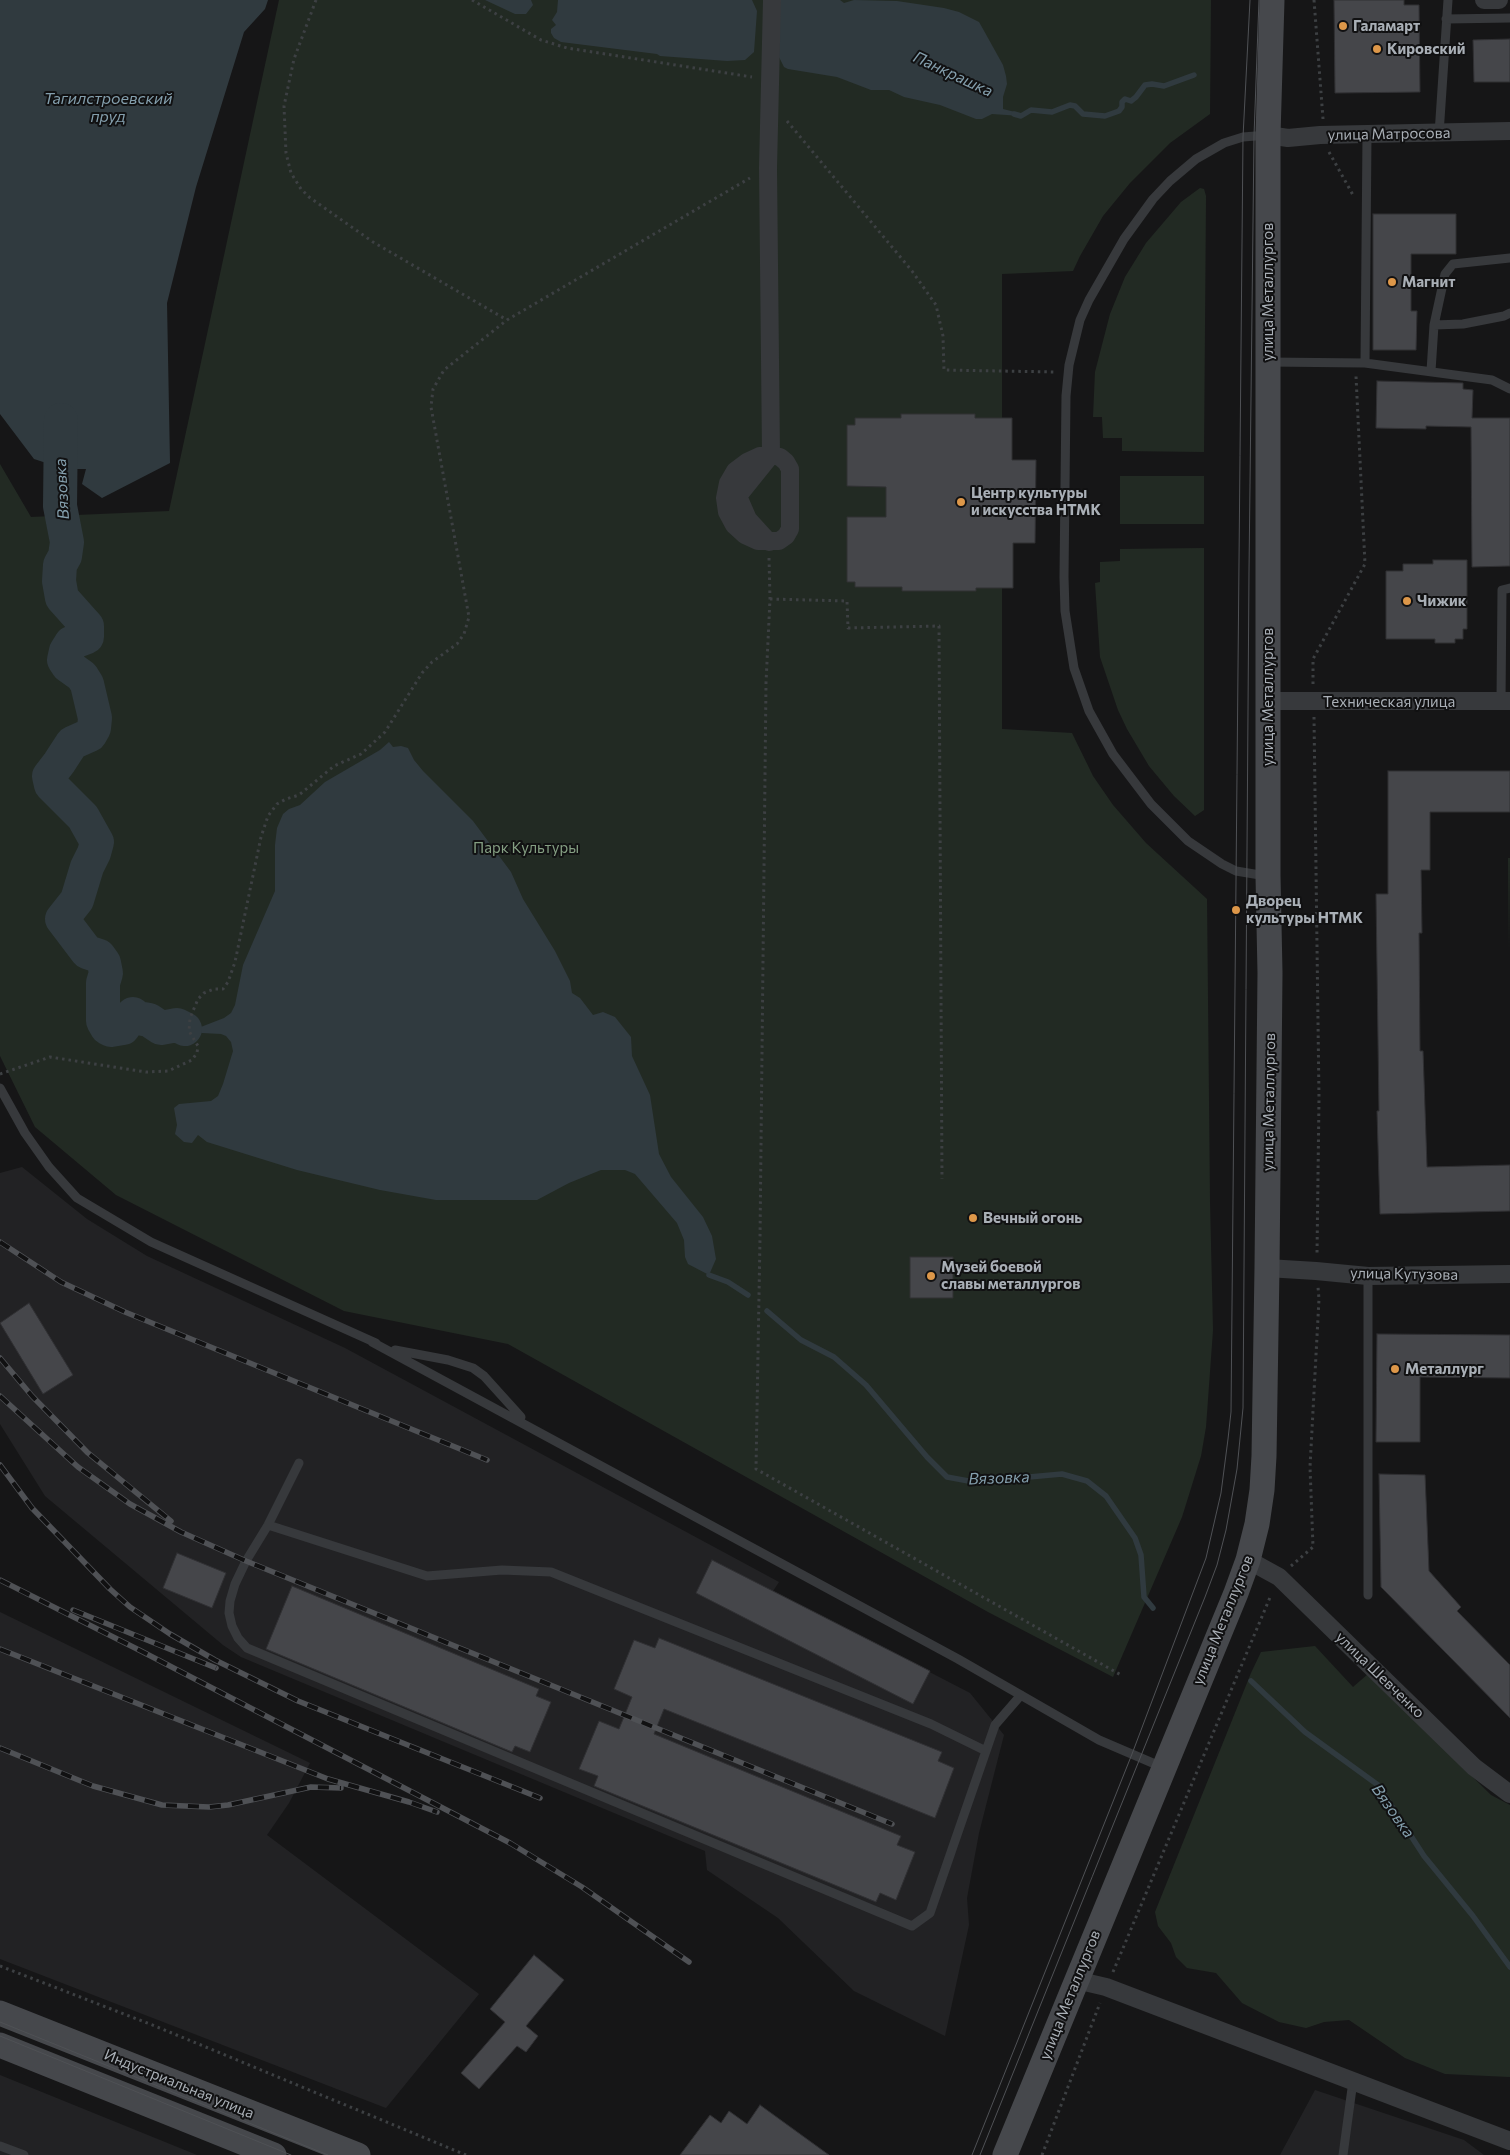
<!DOCTYPE html>
<html>
<head>
<meta charset="utf-8">
<style>
	body { margin:0 }
	canvas { display:block; background:#161617 }
</style>
</head>
<body>
<canvas width="1510" height="2155"></canvas>
<script>
const g = document.querySelector('canvas').getContext('2d');
g.lineJoin = 'round';
function fillPath(path, color) { g.fillStyle = color; g.fill(path, 'evenodd'); }
const shape = rows => new Path2D(rows.map(r => 'M' + r).join(''));
function stroke(path, color, width, dash) { g.strokeStyle = color; g.lineWidth = width; g.lineCap = dash ? 'butt' : 'round'; g.setLineDash(dash || []); g.stroke(path); }
function label(font, color, halo, rows, align = 'center') {
  g.font = font + ' Commissioner,sans-serif'; g.lineWidth = 4; g.setLineDash([]); g.textBaseline = 'middle'; g.strokeStyle = halo; g.fillStyle = color; for (const [text, x, y, turn = 0] of rows) {
    g.save(); g.translate(x, y); g.rotate((+turn || 0) * Math.PI / 180); g.textAlign = isNaN(turn) ? turn : align; if (halo) g.strokeText(text, 0, 0); g.fillText(text, 0, 0); g.restore();
  }
}
fillPath(shape([
	[22,1167,87,1219,147,1256,345,1348,779,1582,773,1591,970,1693,1004,1735,979,1833,967,1898,969,1925,945,2036,854,1991,778,1918,707,1870,705,1851,241,1657,223,1645,45,1496,0,1424,0,1173],
	[0,1612,310,1763,289,1803,267,1835,479,1994,386,2108,0,1959],
	[0,2075,197,2155,0,2155],
	[1315,2090,1464,2140,1484,2155,1280,2155]
]), '#222224');
fillPath(shape([
	[279,0,1211,0,1210,114,1170,143,1130,183,1103,216,1080,256,1073,271,1002,274,1002,729,1072,733,1093,776,1113,805,1146,843,1207,899,1210,1202,1213,1330,1206,1427,1201,1456,1182,1517,1113,1677,988,1612,508,1344,344,1311,116,1195,35,1127,0,1056,0,464,31,517,169,511],
	[1200,188,1204,189,1206,196,1204,452,1122,451,1122,438,1103,438,1102,417,1093,417,1095,372,1110,314,1125,277,1146,243,1181,202],
	[1120,476,1204,476,1204,524,1120,524],
	[1204,548,1204,810,1195,816,1174,796,1149,766,1127,729,1118,710,1100,657,1095,583,1100,582,1100,562,1120,561,1120,549],
	[1508,858,1510,858,1509,951],
	[1315,1646,1353,1687,1368,1674,1491,1795,1510,1805,1510,2077,1445,2074,1405,2058,1349,2020,1324,2022,1306,2028,1279,2022,1242,2003,1216,1973,1187,1968,1176,1957,1171,1943,1158,1926,1155,1912,1251,1673,1261,1652]
]), '#222a23');
fillPath(shape([
	[0,0,268,0,265,9,244,32,196,187,167,303,170,463,102,498,82,484,86,469,65,469,34,459,0,414],
	[485,0,531,0,533,5,526,14,515,14],
	[558,0,752,0,757,11,754,52,745,60,727,61,660,56,657,54,561,42,554,38,551,33,551,29,556,25,552,20,557,12],
	[780,0,840,0,844,3,854,0,897,1,944,8,959,12,979,22,983,29,1003,65,1006,76,1007,84,1003,97,1003,109,1019,113,1021,116,992,114,982,119,976,119,940,105,904,97,889,90,871,90,837,77,788,69,784,67,779,57],
	[389,742,393,747,401,746,408,748,414,760,423,771,473,821,511,872,523,899,555,951,570,981,572,993,580,998,593,1015,603,1012,615,1017,631,1037,632,1056,650,1095,659,1154,671,1177,703,1217,712,1236,716,1259,709,1275,688,1264,685,1257,684,1240,677,1223,635,1174,625,1170,601,1170,569,1183,537,1200,436,1200,380,1190,297,1170,207,1142,198,1135,192,1143,184,1142,175,1134,177,1125,174,1108,179,1104,211,1101,218,1096,223,1084,233,1051,231,1042,226,1036,221,1034,202,1033,193,1030,224,1018,231,1013,235,1005,243,965,275,891,275,845,277,828,283,814,289,809,300,805,325,782,380,750]
]), '#303a3f');
stroke(shape([
	[1014,114,1021,116,1031,110,1052,112,1070,105,1075,106,1083,114,1105,116,1119,111,1122,107,1122,102,1125,99,1131,101,1136,97,1145,85,1152,84,1164,86,1194,75],
	[709,1275,728,1282,748,1295],
	[767,1311,801,1340,834,1357,866,1385,927,1457,947,1477,974,1482,1062,1474,1087,1481,1106,1496,1135,1538,1141,1555,1144,1597,1153,1608],
	[1251,1681,1305,1732,1378,1785,1424,1856,1473,1916,1510,1967]
]), '#303a3f', 5.5);
stroke(shape([
	[61,420,60,506,67,542,65,556,60,565,59,581,62,598,87,626,87,637,71,643,66,651,64,660,68,666,82,676,87,684,95,718,94,728,90,735,72,743,59,763,49,776,51,785,83,817,97,842,94,853,87,867,77,900,62,919,87,952,99,956,104,963,106,973,103,983,103,1021,107,1028,111,1030,123,1028,133,1014,138,1018,149,1020,161,1028,177,1025,185,1029]
]), '#303a3f', 34);
const building = shape([
	[1334,0,1404,0,1404,5,1419,5,1420,92,1335,93,1334,0],
	[1510,39,1510,82,1474,82,1473,40,1510,39],
	[1373,214,1456,214,1456,254,1411,254,1411,311,1417,311,1416,350,1373,350,1373,214],
	[1377,381,1463,383,1463,389,1473,390,1472,418,1510,418,1510,566,1472,567,1471,427,1426,426,1426,429,1376,428,1377,381],
	[901,414,975,414,975,418,1012,418,1012,460,1036,460,1035,543,1013,543,1013,588,976,588,976,591,902,591,902,587,855,587,855,582,847,582,847,517,886,517,886,487,847,486,847,425,855,425,855,418,901,418,901,414],
	[1433,560,1467,560,1467,629,1463,629,1463,639,1455,639,1455,643,1435,643,1435,639,1386,639,1386,571,1403,571,1403,564,1433,564,1433,560],
	[1388,771,1510,771,1510,812,1430,812,1430,870,1421,870,1422,933,1419,933,1420,1051,1423,1051,1427,1167,1510,1165,1510,1211,1380,1214,1377,1111,1379,1111,1376,894,1388,894,1388,771],
	[910,1257,953,1257,953,1298,910,1298,910,1257],
	[29,1303,73,1375,43,1394,0,1323,29,1303],
	[1377,1334,1510,1335,1510,1378,1420,1377,1420,1442,1376,1442,1377,1334],
	[1379,1474,1425,1475,1429,1571,1461,1607,1457,1611,1510,1665,1510,1718,1381,1587,1379,1474],
	[177,1553,226,1573,212,1608,163,1588,177,1553],
	[712,1560,930,1671,913,1704,696,1593,712,1560],
	[292,1586,539,1689,536,1696,551,1702,530,1752,515,1746,512,1752,266,1649,292,1586],
	[659,1638,942,1752,938,1761,954,1768,935,1818,664,1709,654,1734,901,1836,897,1845,915,1852,896,1900,880,1893,876,1902,594,1786,598,1776,579,1769,599,1721,619,1729,632,1697,614,1689,634,1640,655,1648,659,1638],
	[534,1955,564,1980,526,2026,538,2036,526,2052,517,2046,479,2089,461,2073,505,2022,490,2009,534,1955],
	[760,2105,829,2155,680,2155,710,2115,721,2123,729,2111,747,2124,760,2105]
]);
fillPath(building, '#45464a');
stroke(building, '#303033', 1);
stroke(shape([
	[316,0,294,59,284,106,286,153,291,173,301,189,309,197,373,242,507,320],
	[472,0,541,40,567,48,752,77],
	[1314,0,1323,119],
	[787,121,912,271,936,305,943,336,944,370,1055,372],
	[1329,152,1353,195],
	[769,558,770,599,766,683,760,1238,756,1469,1121,1675],
	[770,599,847,601,848,628,939,626,942,1179],
	[1313,684,1313,659,1365,564,1356,376],
	[1314,717,1319,1098,1317,1254],
	[0,1074,50,1057,146,1072,168,1071,192,1060,197,1053,198,1046,189,1031,190,1018,198,999,204,993,214,989,223,989,228,982,235,962,261,837,268,816,277,804,286,799,299,795,334,766,361,754,372,744,385,732,422,673,432,662,457,644,464,634,469,617,431,407,433,389,444,370,507,320,750,178],
	[1291,1566,1313,1547,1310,1467,1319,1299,1318,1287],
	[0,1966,155,2026,466,2155],
	[1113,1972,1271,1595],
	[1042,2155,1100,2003]
]), '#3d4043', 3, [2.5, 4]);
stroke(shape([
	[1446,19,1510,18],
	[1439,134,1448,0],
	[1434,325,1463,324,1504,316,1510,313],
	[1268,362,1365,363,1492,380,1510,389],
	[1365,363,1367,135],
	[1431,371,1434,325,1445,274,1453,264,1510,258],
	[1501,701,1502,590,1510,588],
	[1266,876,1236,871,1222,864,1188,841,1151,804,1113,754,1089,711,1074,668,1065,611,1064,577,1066,396,1069,365,1080,320,1089,300,1124,239,1153,199,1170,181,1196,159,1224,143,1243,137,1268,135],
	[0,1088,25,1133,49,1167,77,1198,151,1242,376,1343],
	[372,1342,958,1659,1099,1740,1162,1767],
	[395,1350,448,1360,473,1368,484,1376,521,1417],
	[299,1463,268,1525,246,1561,235,1584,230,1601,229,1613,232,1626,238,1638,247,1648,912,1926,930,1913,995,1725,1021,1695],
	[268,1525,427,1576,502,1570,551,1572,931,1724,986,1751],
	[1368,1595,1368,1276],
	[0,2146,24,2155],
	[1343,2155,1353,2081]
]), '#37393c', 9);
stroke(shape([
	[1484,0,1499,0],
	[1268,135,1288,138,1320,135,1510,131],
	[771,455,780,457,786,462,790,469,790,529,786,536,779,541,758,541,745,535,734,525,727,512,725,498,728,483,735,471,747,462,760,456,771,455],
	[769,542,748,519,738,496,771,455,768,168,772,0],
	[1268,701,1510,701],
	[1267,1268,1316,1271,1368,1276,1510,1274],
	[1248,1560,1279,1577,1474,1767,1510,1794],
	[1076,1980,1106,1987,1510,2141]
]), '#37393c', 18);
stroke(shape([
	[0,2013,358,2155],
	[0,2045,274,2155],
	[1005,2155,1236,1593,1248,1560,1257,1524,1262,1490,1264,1456,1267,1268,1270,973,1268,876,1268,135,1272,0]
]), '#46484c', 25);
stroke(shape([
	[0,2022,328,2155],
	[0,2036,291,2155],
	[972,2155,1132,1754,1206,1558,1221,1493,1228,1439,1231,1412,1243,137,1250,0],
	[980,2155,1205,1597,1217,1565,1226,1530,1237,1469,1243,1408,1249,571,1254,136,1259,0]
]), '#4f5155', 1);
const rail = shape([
	[0,1242,61,1282,125,1312,487,1460],
	[0,1358,32,1396,87,1452,171,1521],
	[0,1396,78,1467,130,1504,181,1532,246,1561,892,1824],
	[0,1465,32,1508,110,1589,130,1607,170,1634,215,1660,298,1701,540,1798],
	[0,1580,141,1651,510,1843,582,1887,689,1962],
	[73,1610,216,1668],
	[0,1649,328,1779,409,1802,437,1812],
	[0,1748,93,1786,162,1805,209,1807,228,1805,311,1787,341,1788]
]);
stroke(rail, '#4f5155', 5.5);
stroke(rail, '#111112', 4, [11]);
for (const [x, y, r, color] of [
	[1343,26,5,"#dd9749"],
	[1377,49,5,"#dd9749"],
	[1392,282,5,"#dd9749"],
	[961,502,5,"#dd9749"],
	[1407,601,5,"#dd9749"],
	[1236,910,5,"#dd9749"],
	[973,1218,5,"#dd9749"],
	[931,1276,5,"#dd9749"],
	[1395,1369,5,"#dd9749"]
]) { const dot = new Path2D(); dot.arc(x, y, r, 0, 2 * Math.PI); g.fillStyle = color; g.fill(dot); stroke(dot, '#111112', 2); }
label('bold 15px', '#a9afb6', '#111112', [
	["Галамарт",1353,26],
	["Кировский",1387,49],
	["Магнит",1402,282],
	["Центр культуры",971,493],
	["и искусства НТМК",971,510],
	["Чижик",1417,601],
	["Дворец",1246,901],
	["культуры НТМК",1246,918],
	["Вечный огонь",983,1218],
	["Музей боевой",941,1267],
	["славы металлургов",941,1284],
	["Металлург",1405,1369]
], 'left');
label('15px', '#a9afb6', '#111112', [
	["улица Матросова",1389,134,-1],
	["улица Металлургов",1268,292,-90],
	["улица Металлургов",1268,697,-90],
	["Техническая улица",1389,702],
	["улица Металлургов",1269,1102,-89],
	["улица Кутузова",1404,1274,1],
	["улица Металлургов",1223,1620,-68],
	["улица Шевченко",1380,1675,44],
	["улица Металлургов",1070,1995,-68],
	["Индустриальная улица",179,2084,22]
]);
label('15px', '#859f83', '#111112', [
	["Парк Культуры",526,848]
]);
label('italic 16px', '#849fad', '#111112', [
	["Панкрашка",953,74,25],
	["Тагилстроевский",108,99],
	["пруд",108,117],
	["Вязовка",62,489,-93],
	["Вязовка",999,1478,-2],
	["Вязовка",1393,1811,55]
]);
</script>
</body>
</html>
